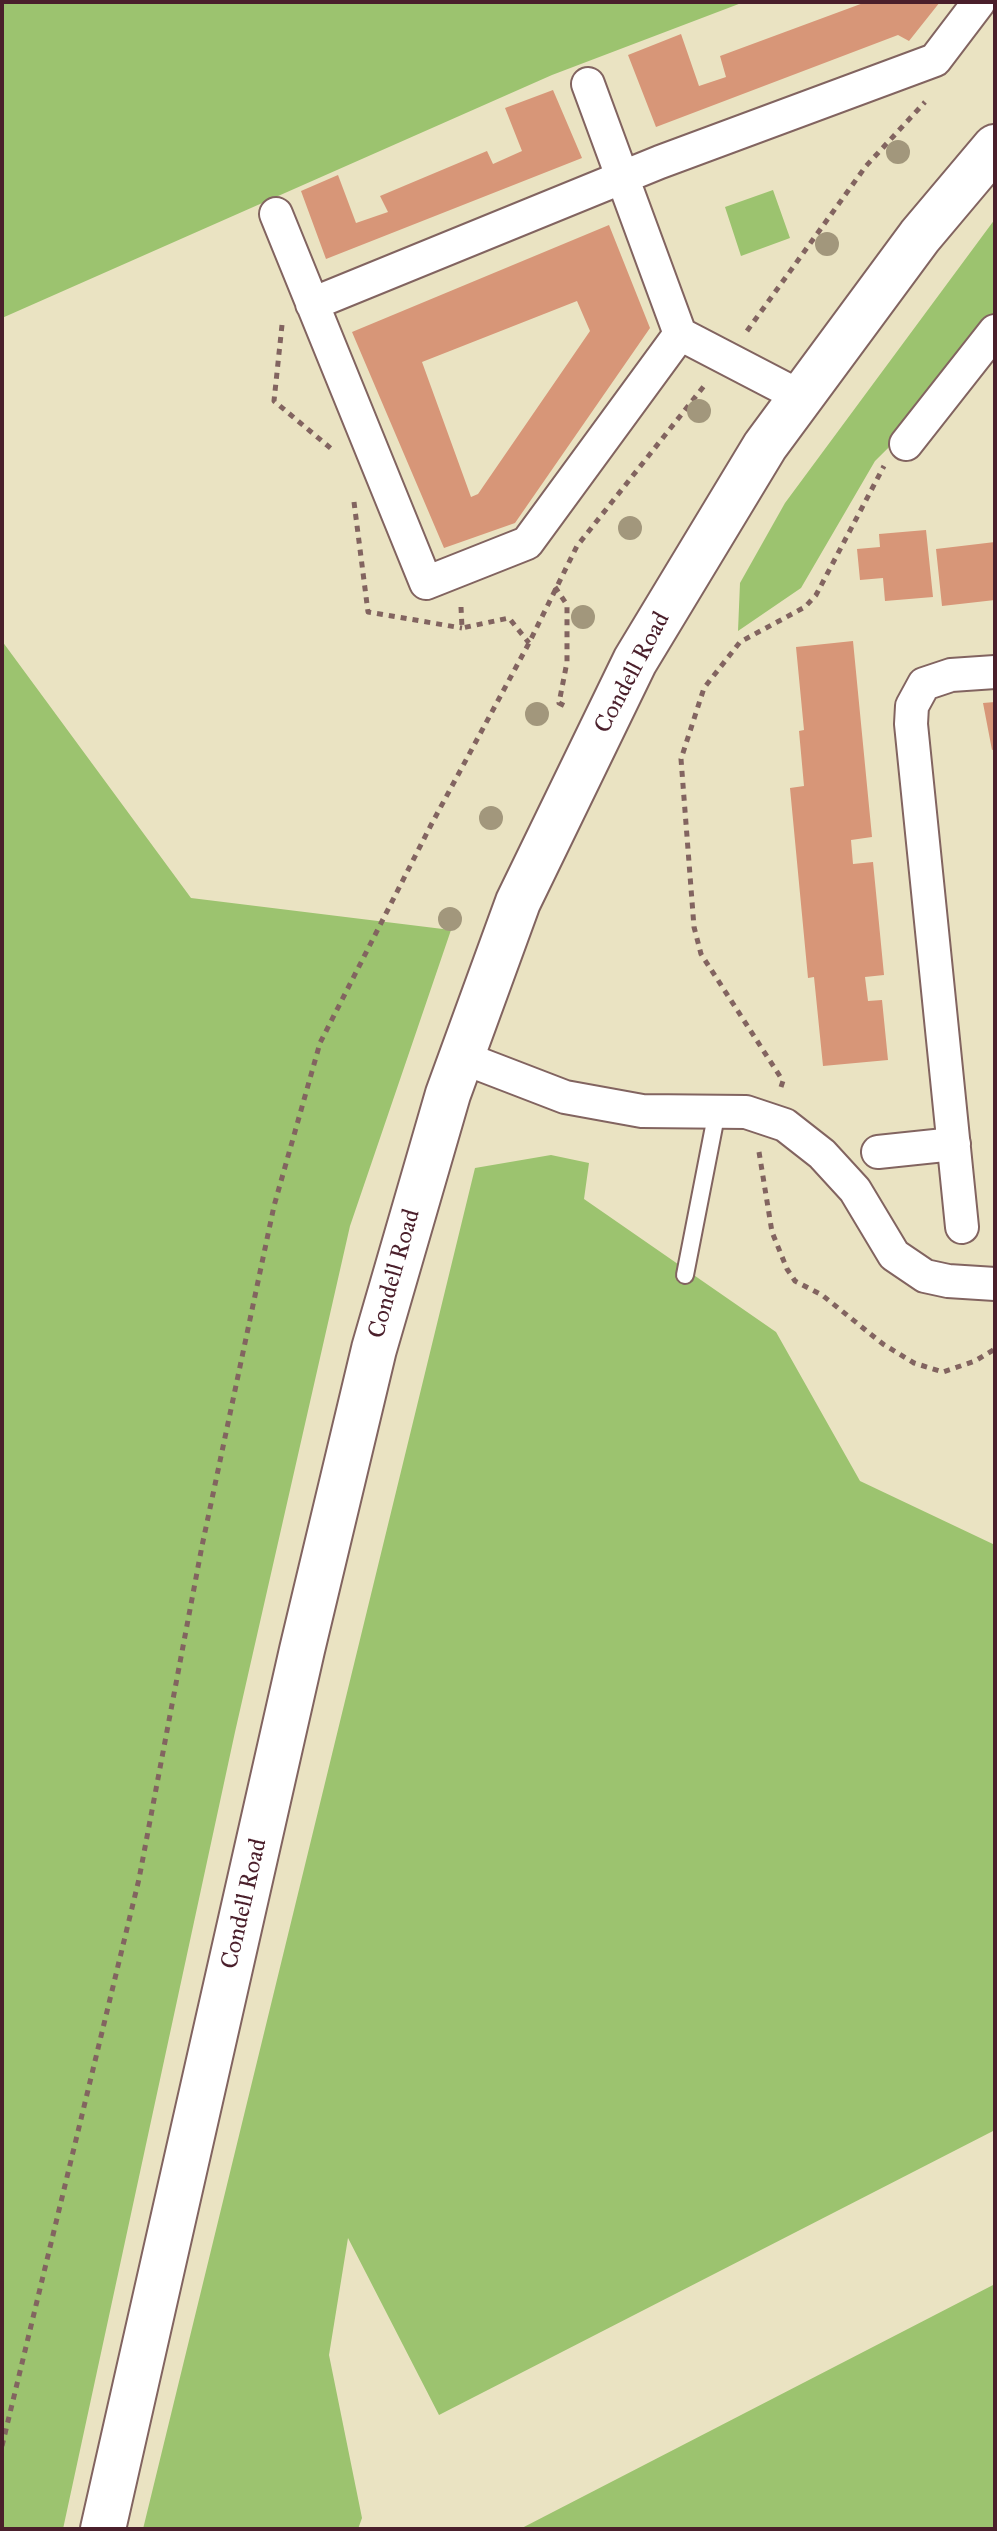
<!DOCTYPE html>
<html>
<head>
<meta charset="utf-8">
<style>
	body { margin:0 }
	#map { position:relative; width:997px; height:2531px; overflow:hidden; background:#eae3c2; font-family:"IM FELL Great Primer",serif }
	canvas { display:block }
	.frame { position:absolute; inset:0; border:4px solid #4a1f2b; pointer-events:none }
</style>
</head>
<body>
<div id="map">
<canvas width="997" height="2531"></canvas>
<div class="frame"></div>
</div>
<script>
const g = document.querySelector('canvas').getContext('2d');
g.lineJoin = 'round';
function fillPath(path, color) { g.fillStyle = color; g.fill(path, 'evenodd'); }
const shape = rows => new Path2D(rows.map(r => 'M' + r).join(''));
function stroke(path, color, width, dash) { g.strokeStyle = color; g.lineWidth = width; g.lineCap = dash ? 'butt' : 'round'; g.setLineDash(dash || []); g.stroke(path); }
function label(font, color, halo, rows, align = 'center') {
  g.font = font + ' "IM FELL Great Primer",serif'; g.lineWidth = 6; g.setLineDash([]); g.textBaseline = 'middle'; g.strokeStyle = halo; g.fillStyle = color; for (const [text, x, y, turn = 0] of rows) {
    g.save(); g.translate(x, y); g.rotate((+turn || 0) * Math.PI / 180); g.textAlign = isNaN(turn) ? turn : align; if (halo) g.strokeText(text, 0, 0); g.fillText(text, 0, 0); g.restore();
  }
}
fillPath(shape([
	[2,2,744,2,552,75,2,318],
	[773,190,790,238,741,256,725,207],
	[995,219,995,342,875,461,801,588,738,631,740,583,785,503],
	[2,641,191,898,451,930,350,1226,235,1732,63,2529,2,2529],
	[551,1155,589,1163,584,1199,776,1332,860,1481,995,1545,995,2130,439,2415,348,2238,329,2355,362,2518,358,2529,143,2529,475,1168],
	[995,2284,995,2529,520,2529]
]), '#9cc36f');
fillPath(shape([
	[866,2,940,2,909,41,898,35,656,127,628,55,681,34,699,86,726,77,720,56],
	[553,90,582,158,326,259,301,191,338,175,356,223,388,212,380,196,487,151,493,164,522,151,505,108],
	[609,225,650,328,515,523,444,548,352,332],
	[577,301,590,331,478,494,471,497,422,362],
	[926,530,933,597,885,601,883,578,860,580,857,549,880,547,879,534],
	[995,542,995,600,942,606,936,549],
	[853,641,872,837,851,840,853,864,873,862,884,975,865,977,868,1001,882,1000,888,1060,823,1066,814,977,808,978,790,788,804,786,799,731,804,730,796,647],
	[995,702,995,749,992,750,983,703]
]), '#d79678');
const service = shape([
	[685,1275,717,1111]
]);
const minor = shape([
	[276,214,426,583,527,543,680,334,588,84],
	[312,304,660,162,935,60,979,2],
	[680,334,801,397],
	[906,444,995,331],
	[461,1057,565,1097,642,1111,746,1112,785,1125,822,1154,855,1190,894,1255,925,1276,948,1281,995,1284],
	[878,1152,954,1144],
	[962,1227,911,724,912,706,924,684,951,675,995,672]
]);
const secondary = shape([
	[103,2529,302,1650,374,1349,448,1094,518,902,635,661,765,446,920,236,995,147]
]);
stroke(service, '#826460', 20);
stroke(minor, '#826460', 36);
stroke(secondary, '#826460', 48);
stroke(shape([
	[282,325,274,401,334,451],
	[747,331,866,166,925,102],
	[354,502,368,612,462,628],
	[555,587,567,605,567,662,559,703,567,707],
	[461,607,462,628,509,618,529,643],
	[781,1087,783,1081,701,954,694,927,681,759,704,688,740,642,805,607,816,595,884,466],
	[759,1152,772,1232,787,1269,795,1281,822,1295,883,1344,914,1363,943,1372,975,1361,995,1349],
	[2,2446,139,1879,202,1546,274,1206,320,1043,431,825,529,643,577,546,704,386]
]), '#826460', 5, [6, 6]);
stroke(service, '#fff', 16);
stroke(minor, '#fff', 32);
stroke(secondary, '#fff', 44);
g.fillStyle = '#a2977c';
for (const [x, y] of [
	[898,152],
	[827,244],
	[699,411],
	[630,528],
	[583,617],
	[537,714],
	[491,818],
	[450,919]
]) { g.beginPath(); g.arc(x, y, 12, 0, 2 * Math.PI); g.fill(); }
label('24px', '#4a1f2b', '#fff', [
	["Condell Road",633,673,-62],
	["Condell Road",395,1274,-74],
	["Condell Road",245,1904,-77]
]);
</script>
</body>
</html>
